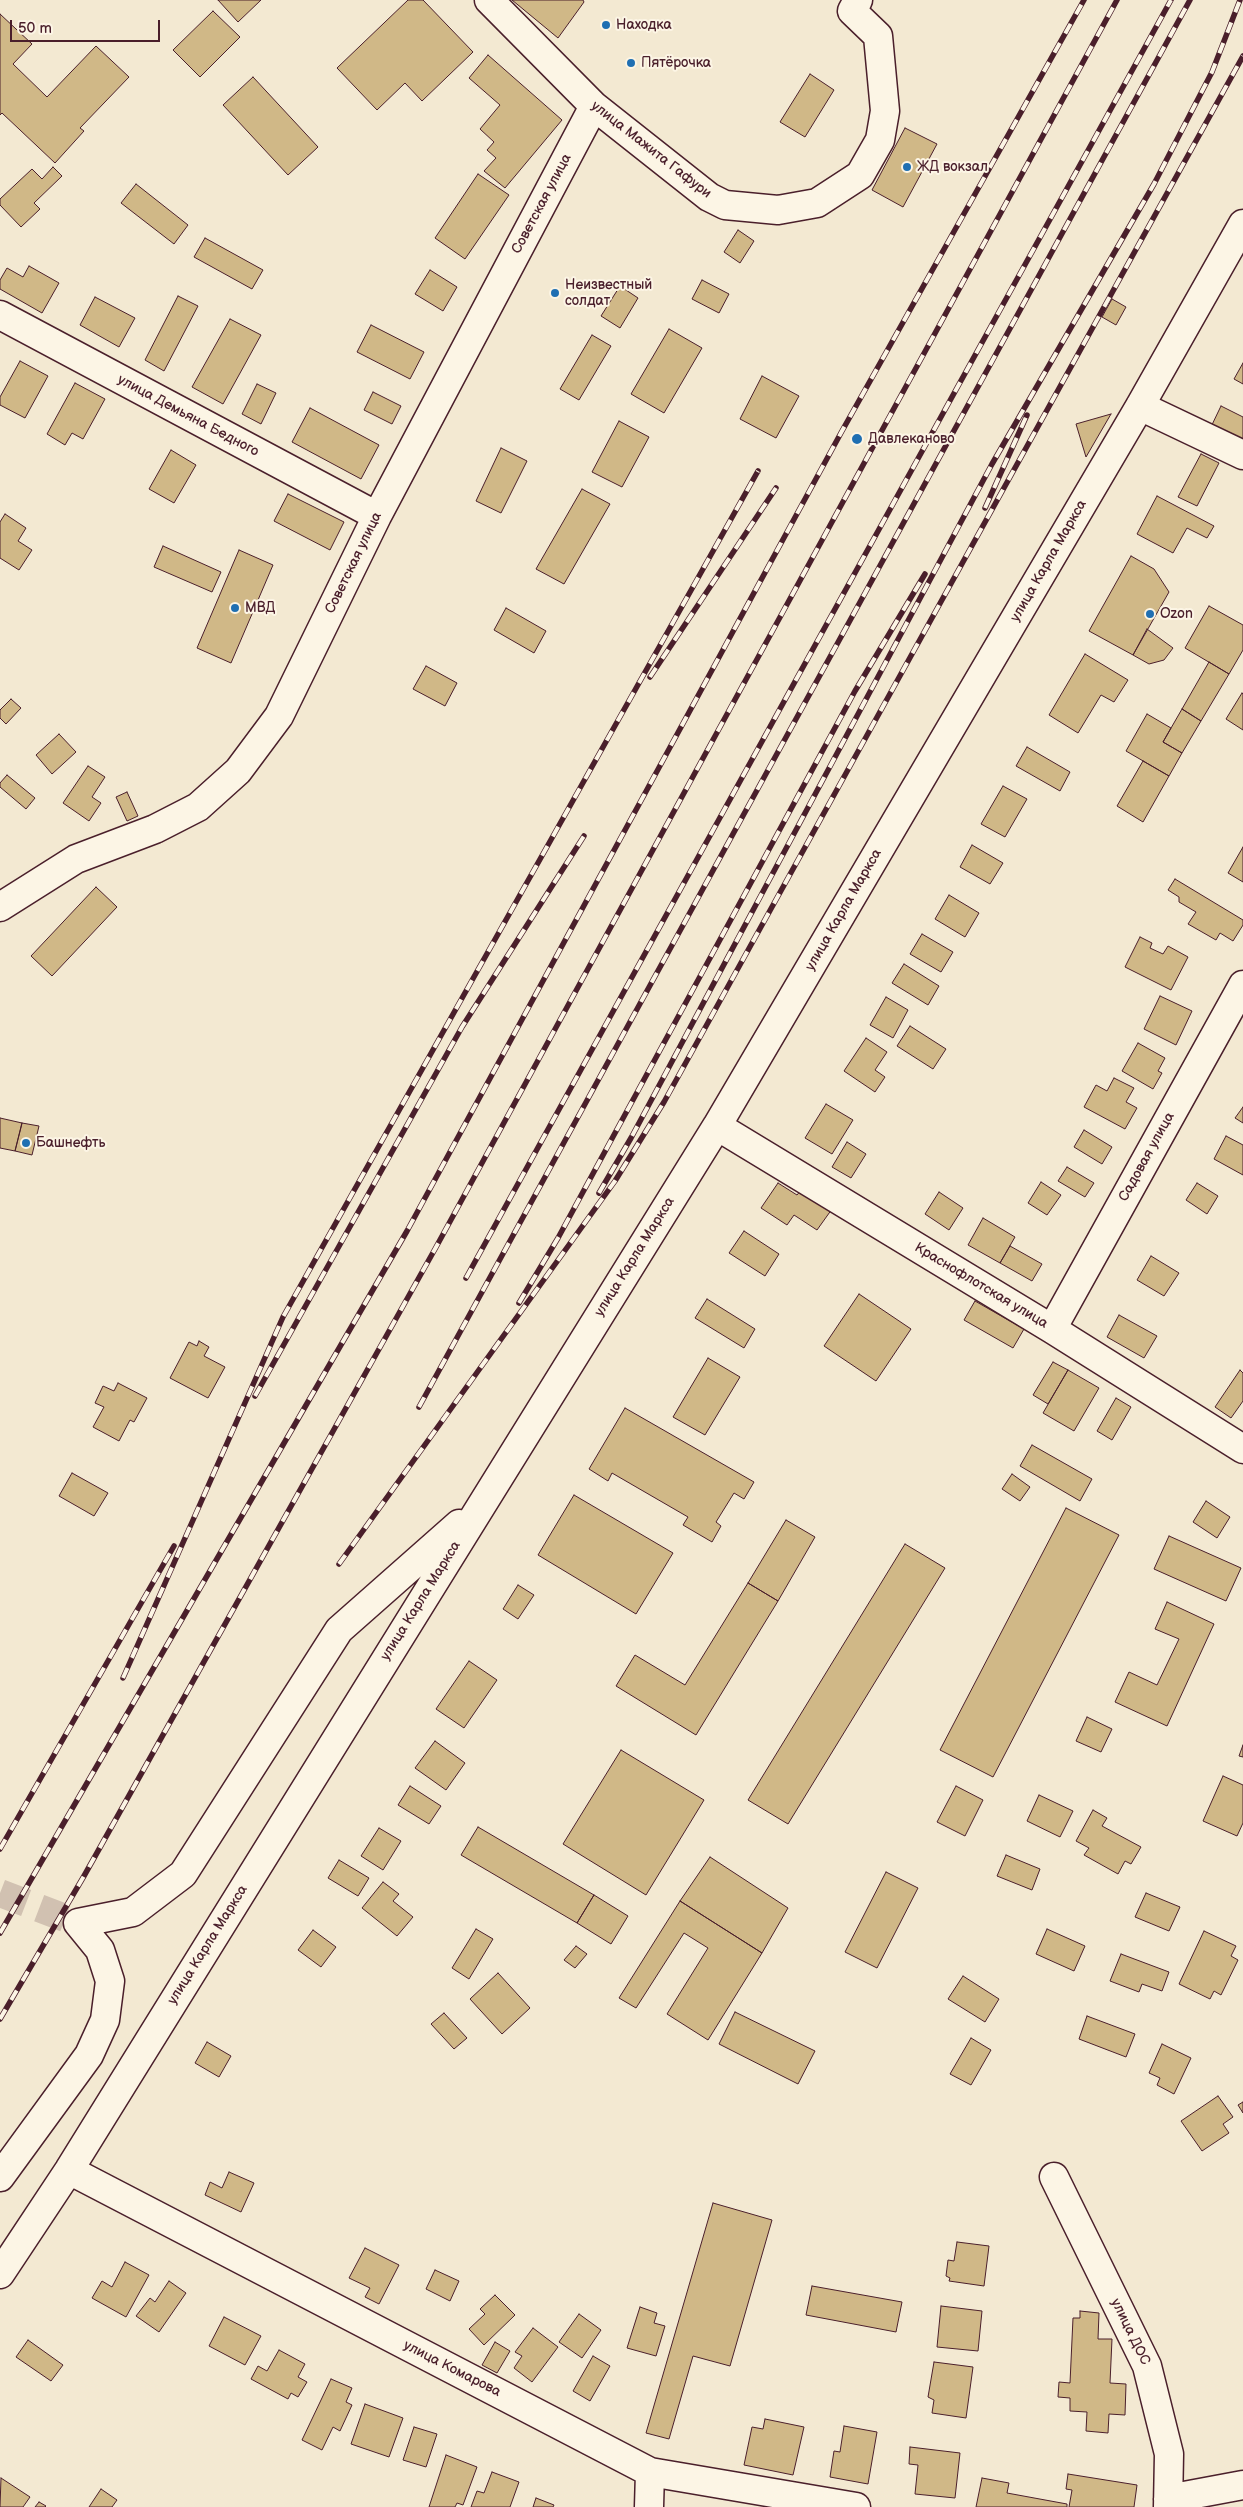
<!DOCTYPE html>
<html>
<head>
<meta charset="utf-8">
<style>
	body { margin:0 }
	#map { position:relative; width:1243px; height:2507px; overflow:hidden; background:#f3e9d2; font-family:"Balsamiq Sans",sans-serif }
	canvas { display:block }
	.scale { position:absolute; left:10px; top:20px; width:150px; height:22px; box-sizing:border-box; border:2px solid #4a1f2b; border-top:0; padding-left:6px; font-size:15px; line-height:18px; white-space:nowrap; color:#4a1f2b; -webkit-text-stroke:4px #fcf5e5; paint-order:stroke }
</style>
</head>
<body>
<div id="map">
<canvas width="1243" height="2507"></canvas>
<div class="scale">50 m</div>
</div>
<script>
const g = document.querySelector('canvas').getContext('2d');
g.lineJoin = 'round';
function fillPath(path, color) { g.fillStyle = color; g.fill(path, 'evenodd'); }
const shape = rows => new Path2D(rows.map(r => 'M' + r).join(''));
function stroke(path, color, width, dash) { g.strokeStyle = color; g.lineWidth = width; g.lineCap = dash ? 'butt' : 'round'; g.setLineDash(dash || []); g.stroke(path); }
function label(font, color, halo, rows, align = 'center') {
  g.font = font + ' "Balsamiq Sans",sans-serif'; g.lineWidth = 4; g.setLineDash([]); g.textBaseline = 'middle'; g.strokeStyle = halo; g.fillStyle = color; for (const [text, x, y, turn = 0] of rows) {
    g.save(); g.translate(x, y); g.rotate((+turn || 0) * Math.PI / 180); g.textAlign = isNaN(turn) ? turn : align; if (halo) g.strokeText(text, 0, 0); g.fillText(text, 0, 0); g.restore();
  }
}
const building = shape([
	[218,0,261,0,238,22,218,0],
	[408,0,423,0,473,52,422,101,405,83,377,110,337,68,408,0],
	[512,0,583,0,584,2,558,38,512,0],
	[213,11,240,37,200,77,173,50,213,11],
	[0,14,32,44,13,64,47,97,96,46,129,77,80,128,84,131,55,163,2,113,0,115,0,14],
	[488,55,562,120,505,188,484,171,496,158,487,150,494,142,480,129,500,105,469,78,488,55],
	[810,74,834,90,805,137,780,122,810,74],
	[253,77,318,147,288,175,223,105,253,77],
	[905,128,937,144,903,207,872,190,905,128],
	[53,167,62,176,34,203,40,209,21,227,0,205,0,199,32,169,42,179,53,167],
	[478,174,509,195,465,259,435,238,478,174],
	[136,184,188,225,174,244,121,203,136,184],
	[738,230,754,241,740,263,724,252,738,230],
	[205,238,263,270,252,289,194,257,205,238],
	[29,266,59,283,42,313,0,289,0,280,7,268,23,277,29,266],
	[430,270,457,287,443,311,415,294,430,270],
	[702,280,729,294,719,313,692,299,702,280],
	[620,286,638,298,620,328,601,316,620,286],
	[178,296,198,306,164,371,145,360,178,296],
	[95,297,135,318,119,347,80,325,95,297],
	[1112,299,1126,307,1116,325,1102,317,1112,299],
	[230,319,261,335,223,404,192,387,230,319],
	[371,325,424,352,410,379,357,352,371,325],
	[669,329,702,348,664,413,631,394,669,329],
	[592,335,611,346,579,400,560,389,592,335],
	[20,361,48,376,25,418,0,405,0,397,20,361],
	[1243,363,1243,384,1234,379,1243,363],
	[762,376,799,396,776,438,740,419,762,376],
	[75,383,105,399,83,439,72,433,65,445,47,434,75,383],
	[257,384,276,393,261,424,242,414,257,384],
	[373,392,401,406,392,424,364,410,373,392],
	[1221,406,1243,417,1243,447,1209,431,1221,406],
	[310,408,379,445,361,479,292,442,310,408],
	[1111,414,1086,457,1076,424,1111,414],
	[619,421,649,437,622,487,592,472,619,421],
	[501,448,527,461,501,513,476,501,501,448],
	[171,450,196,465,174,503,149,489,171,450],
	[1201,454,1219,463,1197,506,1178,497,1201,454],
	[582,489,610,504,564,584,536,569,582,489],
	[288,494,344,522,330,550,274,521,288,494],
	[1157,496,1214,526,1207,538,1187,528,1173,553,1137,534,1157,496],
	[5,514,26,528,18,541,32,550,19,570,0,558,0,522,5,514],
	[163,546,221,572,212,592,154,567,163,546],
	[239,550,273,565,231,663,197,648,239,550],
	[1131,556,1154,569,1169,592,1133,655,1089,631,1131,556],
	[1209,606,1243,625,1243,650,1229,674,1185,648,1209,606],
	[506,608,546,631,534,653,494,630,506,608],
	[1147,629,1173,648,1164,660,1149,664,1133,655,1147,629],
	[1085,654,1128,680,1114,702,1101,695,1078,733,1049,715,1085,654],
	[1209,662,1229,674,1201,721,1182,709,1209,662],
	[426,666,457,683,445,706,413,689,426,666],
	[1242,693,1243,694,1243,730,1226,719,1242,693],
	[11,699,21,708,6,724,0,718,0,710,11,699],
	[1182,709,1201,721,1182,753,1163,742,1182,709],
	[1147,714,1171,728,1163,742,1182,753,1169,776,1126,751,1147,714],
	[59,734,76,752,52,774,36,755,59,734],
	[1027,747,1070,772,1060,791,1016,766,1027,747],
	[1143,761,1169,776,1143,822,1117,806,1143,761],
	[88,766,105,777,92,797,101,803,89,821,63,803,88,766],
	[7,775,35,798,26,809,0,787,0,783,7,775],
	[1003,786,1027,799,1005,837,981,824,1003,786],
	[127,792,138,816,127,821,116,797,127,792],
	[972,845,1003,863,990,884,960,867,972,845],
	[1243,847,1243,882,1228,873,1243,847],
	[1175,879,1243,920,1243,925,1233,941,1220,933,1216,940,1188,924,1196,912,1179,902,1179,897,1168,890,1175,879],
	[96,887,117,907,52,976,31,956,96,887],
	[949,895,979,913,965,937,935,919,949,895],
	[922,934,953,952,941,972,910,954,922,934],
	[1140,937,1152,943,1150,948,1163,954,1168,946,1188,957,1171,990,1125,967,1140,937],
	[904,964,939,986,928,1005,892,983,904,964],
	[1160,996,1192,1011,1176,1045,1144,1029,1160,996],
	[886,997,908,1010,893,1038,870,1025,886,997],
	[910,1026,946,1049,933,1069,897,1046,910,1026],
	[866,1038,887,1052,875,1070,885,1077,875,1092,844,1071,866,1038],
	[1138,1043,1165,1058,1158,1071,1162,1073,1153,1089,1122,1071,1138,1043],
	[1114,1078,1134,1088,1126,1102,1137,1108,1125,1129,1084,1107,1096,1085,1107,1091,1114,1078],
	[826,1104,853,1120,832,1154,805,1138,826,1104],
	[1243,1107,1243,1123,1235,1118,1243,1107],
	[0,1118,22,1123,15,1151,0,1148,0,1118],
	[22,1123,39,1126,32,1155,15,1151,22,1123],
	[1084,1130,1112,1147,1102,1164,1074,1147,1084,1130],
	[1226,1136,1243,1145,1243,1175,1214,1159,1226,1136],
	[847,1142,866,1154,851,1178,832,1167,847,1142],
	[1067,1167,1094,1183,1085,1197,1058,1181,1067,1167],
	[1041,1182,1061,1195,1047,1215,1028,1203,1041,1182],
	[778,1183,797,1195,802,1189,832,1209,817,1230,794,1215,787,1225,761,1208,778,1183],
	[1197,1183,1218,1196,1207,1214,1186,1200,1197,1183],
	[939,1192,963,1208,949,1230,925,1214,939,1192],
	[983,1218,1015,1237,1000,1263,968,1245,983,1218],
	[744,1231,779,1254,765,1276,729,1253,744,1231],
	[1010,1246,1042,1264,1032,1281,1000,1263,1010,1246],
	[1151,1256,1179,1273,1164,1296,1137,1280,1151,1256],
	[859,1294,911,1329,876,1381,824,1346,859,1294],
	[707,1299,755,1329,744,1348,695,1318,707,1299],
	[975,1301,1024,1329,1013,1348,964,1320,975,1301],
	[1119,1315,1157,1336,1144,1358,1107,1337,1119,1315],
	[199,1341,209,1347,204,1356,225,1367,208,1398,170,1378,189,1342,197,1346,199,1341],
	[708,1358,740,1377,705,1435,673,1417,708,1358],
	[1053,1362,1068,1370,1048,1404,1033,1395,1053,1362],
	[1068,1370,1099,1388,1074,1431,1043,1413,1068,1370],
	[1240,1370,1243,1373,1243,1401,1231,1418,1215,1407,1240,1370],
	[118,1383,147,1398,134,1422,130,1420,119,1441,93,1427,104,1407,95,1403,103,1386,114,1391,118,1383],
	[1116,1398,1131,1407,1112,1440,1097,1431,1116,1398],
	[625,1408,754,1482,744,1499,734,1493,716,1522,721,1526,712,1542,683,1525,688,1517,612,1473,608,1481,589,1469,625,1408],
	[1032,1445,1092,1479,1080,1501,1020,1466,1032,1445],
	[72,1473,108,1493,94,1516,59,1496,72,1473],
	[1012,1474,1030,1487,1020,1501,1002,1489,1012,1474],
	[574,1495,673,1553,636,1614,538,1555,574,1495],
	[1206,1501,1230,1517,1217,1538,1193,1522,1206,1501],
	[1066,1508,1119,1535,993,1777,940,1750,1066,1508],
	[786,1520,815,1537,778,1601,748,1583,786,1520],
	[1169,1536,1241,1568,1226,1601,1154,1569,1169,1536],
	[905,1544,945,1568,788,1824,748,1800,905,1544],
	[748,1583,778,1601,696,1735,616,1686,635,1655,685,1685,748,1583],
	[518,1585,534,1595,518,1619,503,1609,518,1585],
	[1167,1602,1214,1624,1167,1726,1115,1702,1129,1672,1157,1685,1179,1639,1155,1629,1167,1602],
	[469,1661,497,1680,464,1728,436,1709,469,1661],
	[1087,1717,1112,1729,1101,1752,1076,1741,1087,1717],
	[435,1741,465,1763,446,1790,415,1768,435,1741],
	[1243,1745,1243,1757,1239,1756,1243,1745],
	[621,1750,704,1800,646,1895,563,1844,621,1750],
	[1223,1776,1243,1785,1243,1823,1237,1836,1203,1821,1223,1776],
	[410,1786,441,1806,429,1824,398,1805,410,1786],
	[956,1786,983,1800,965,1836,937,1822,956,1786],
	[1039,1795,1073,1811,1060,1837,1027,1821,1039,1795],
	[1093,1810,1107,1818,1102,1826,1141,1847,1131,1864,1125,1861,1118,1874,1084,1855,1089,1848,1076,1841,1093,1810],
	[478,1827,594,1895,577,1923,461,1855,478,1827],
	[379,1828,401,1841,383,1870,361,1856,379,1828],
	[1006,1855,1040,1869,1032,1890,997,1876,1006,1855],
	[710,1857,788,1908,762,1953,680,1901,710,1857],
	[339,1860,369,1878,358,1896,328,1878,339,1860],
	[886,1872,918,1888,877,1968,845,1952,886,1872],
	[383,1882,399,1894,393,1901,413,1917,397,1936,362,1908,383,1882],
	[1146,1893,1180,1907,1169,1931,1135,1917,1146,1893],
	[594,1895,628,1916,611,1944,577,1923,594,1895],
	[680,1901,762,1953,708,2040,667,2014,708,1948,684,1933,636,2008,619,1998,680,1901],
	[476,1929,493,1939,469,1979,452,1968,476,1929],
	[1047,1929,1085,1946,1074,1971,1036,1954,1047,1929],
	[313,1930,336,1947,321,1967,298,1950,313,1930],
	[1204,1931,1236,1946,1231,1956,1238,1960,1221,1995,1214,1991,1210,1999,1179,1984,1204,1931],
	[576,1946,587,1954,575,1968,564,1960,576,1946],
	[1121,1954,1169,1972,1162,1991,1142,1984,1139,1992,1110,1981,1121,1954],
	[498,1973,530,2008,502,2034,470,1999,498,1973],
	[963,1976,999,1999,985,2022,948,1999,963,1976],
	[735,2012,815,2051,798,2084,719,2044,735,2012],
	[444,2013,467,2038,454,2049,431,2024,444,2013],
	[1087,2016,1135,2034,1126,2057,1079,2039,1087,2016],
	[971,2038,991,2050,971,2085,950,2074,971,2038],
	[207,2042,231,2056,219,2077,195,2063,207,2042],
	[1162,2044,1191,2058,1174,2094,1157,2085,1160,2078,1149,2073,1162,2044],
	[1218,2096,1233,2117,1223,2124,1229,2133,1202,2151,1181,2121,1218,2096],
	[1243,2102,1243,2113,1238,2105,1243,2102],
	[229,2172,254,2183,241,2212,205,2195,210,2182,222,2188,229,2172],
	[713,2203,772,2220,730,2366,693,2356,669,2439,646,2433,713,2203],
	[957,2242,989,2246,984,2286,949,2281,950,2278,946,2276,948,2260,954,2261,957,2242],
	[365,2248,399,2265,379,2304,365,2297,370,2288,349,2278,365,2248],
	[125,2262,149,2275,126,2317,92,2298,102,2281,112,2287,125,2262],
	[435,2270,459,2281,450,2301,426,2289,435,2270],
	[169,2281,186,2293,159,2332,136,2316,150,2298,155,2302,169,2281],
	[812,2286,902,2302,896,2332,806,2315,812,2286],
	[495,2295,515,2315,484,2345,469,2329,485,2314,480,2309,495,2295],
	[941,2306,982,2311,978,2351,937,2347,941,2306],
	[640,2307,657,2313,654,2323,665,2326,656,2356,627,2348,640,2307],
	[1080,2311,1099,2313,1098,2339,1112,2339,1110,2383,1126,2384,1125,2415,1109,2414,1108,2433,1086,2431,1087,2412,1070,2411,1070,2398,1058,2397,1059,2382,1070,2383,1073,2318,1080,2318,1080,2311],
	[579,2314,601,2330,582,2358,559,2342,579,2314],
	[224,2317,261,2336,245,2365,209,2346,224,2317],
	[533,2328,558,2347,532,2382,514,2368,522,2356,515,2352,533,2328],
	[28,2340,63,2365,51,2381,16,2357,28,2340],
	[495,2342,510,2351,497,2373,482,2365,495,2342],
	[279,2350,305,2364,298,2377,307,2382,298,2397,291,2393,288,2399,251,2379,258,2366,267,2371,279,2350],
	[593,2356,610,2366,590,2401,573,2391,593,2356],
	[934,2362,973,2367,966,2418,932,2413,934,2400,928,2397,934,2362],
	[331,2379,352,2388,346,2402,352,2405,340,2431,333,2427,322,2450,302,2440,331,2379],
	[365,2404,403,2418,389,2457,351,2444,365,2404],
	[765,2419,804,2427,793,2475,744,2465,752,2427,763,2429,765,2419],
	[844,2426,877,2432,868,2484,830,2477,834,2451,840,2452,844,2426],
	[414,2427,437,2434,426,2467,403,2460,414,2427],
	[910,2447,960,2453,955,2498,915,2494,918,2465,909,2464,910,2447],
	[446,2455,477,2467,463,2505,457,2503,455,2507,429,2507,446,2455],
	[492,2472,519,2482,510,2507,471,2507,477,2491,484,2493,492,2472],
	[1068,2474,1137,2485,1134,2507,1069,2507,1072,2490,1066,2489,1068,2474],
	[1,2478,30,2497,23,2507,0,2507,1,2478],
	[982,2478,1009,2483,1007,2493,1067,2504,1067,2507,976,2507,982,2478],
	[101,2489,117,2500,112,2507,89,2507,101,2489],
	[536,2498,554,2505,553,2507,533,2507,536,2498],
	[39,2502,46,2506,45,2507,35,2507,39,2502]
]);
fillPath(building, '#d0b887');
stroke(building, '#4a1f2b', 1);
stroke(shape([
	[0,1893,78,1923]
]), '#d1c1b1', 28, [28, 14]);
const minor = shape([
	[489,0,594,106,709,197,725,205,778,210,817,203,860,175,880,140,885,111,878,36,852,11,858,0],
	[0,315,377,516],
	[1140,406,1243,455],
	[0,907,76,859,155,829,198,807,238,771,279,716,377,516,594,106],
	[717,1126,1052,1329,1243,1449],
	[1052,1329,1243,985],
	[69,2170,650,2472,856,2507],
	[0,2177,89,2055,105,2020,110,1981,100,1950,78,1923,133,1912,183,1874,339,1630,459,1524],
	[1054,2177,1147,2366,1169,2454,1168,2507],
	[0,2274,69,2170,717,1126,1140,406,1243,224],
	[1168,2499,1243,2485],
	[649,2507,650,2472]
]);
stroke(minor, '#4a1f2b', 31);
stroke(minor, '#fcf5e5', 28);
const rail = shape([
	[985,508,1027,415],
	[650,677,776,488],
	[599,1193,631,1138,992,464,1154,184,1212,72,1240,0],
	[466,1278,1171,0],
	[519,1303,558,1238,855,691,925,574],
	[255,1396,462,1027,584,836],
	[419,1407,1190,0],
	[339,1564,615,1181,664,1102,1243,56],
	[123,1678,283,1317,758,471],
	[0,1849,174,1546],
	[0,1933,407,1231,842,431,1084,0],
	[0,2019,84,1876,435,1249,1117,0]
]);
stroke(rail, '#4a1f2b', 5.5);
stroke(rail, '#fcf5e5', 4, [11]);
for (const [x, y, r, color] of [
	[606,25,5,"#1f6fb2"],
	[631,63,5,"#1f6fb2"],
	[907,167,5,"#1f6fb2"],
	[555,293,5,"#1f6fb2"],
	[857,439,6,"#1f6fb2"],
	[235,608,5,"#1f6fb2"],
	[1150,614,5,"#1f6fb2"],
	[26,1143,5,"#1f6fb2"]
]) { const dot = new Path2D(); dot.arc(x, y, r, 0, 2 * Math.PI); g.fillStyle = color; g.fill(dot); stroke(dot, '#fcf5e5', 2); }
label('14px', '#4a1f2b', '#fcf5e5', [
	["Находка",616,25],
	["Пятёрочка",641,63],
	["ЖД вокзал",917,167],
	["Неизвестный",565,285],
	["солдат",565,301],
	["Давлеканово",868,439],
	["МВД",245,608],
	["Ozon",1160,614],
	["Башнефть",36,1143]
], 'left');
label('14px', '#4a1f2b', '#fcf5e5', [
	["улица Мажита Гафури",651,150,38],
	["Советская улица",542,204,-62],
	["улица Демьяна Бедного",188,416,28],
	["улица Карла Маркса",1049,561,-60],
	["Советская улица",354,563,-64],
	["улица Карла Маркса",844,910,-60],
	["Садовая улица",1147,1157,-61],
	["улица Карла Маркса",635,1257,-58],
	["Краснофлотская улица",981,1286,31],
	["улица Карла Маркса",421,1601,-58],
	["улица Карла Маркса",208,1945,-58],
	["улица ДОС",1130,2332,64],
	["улица Комарова",452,2369,27]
]);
</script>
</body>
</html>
